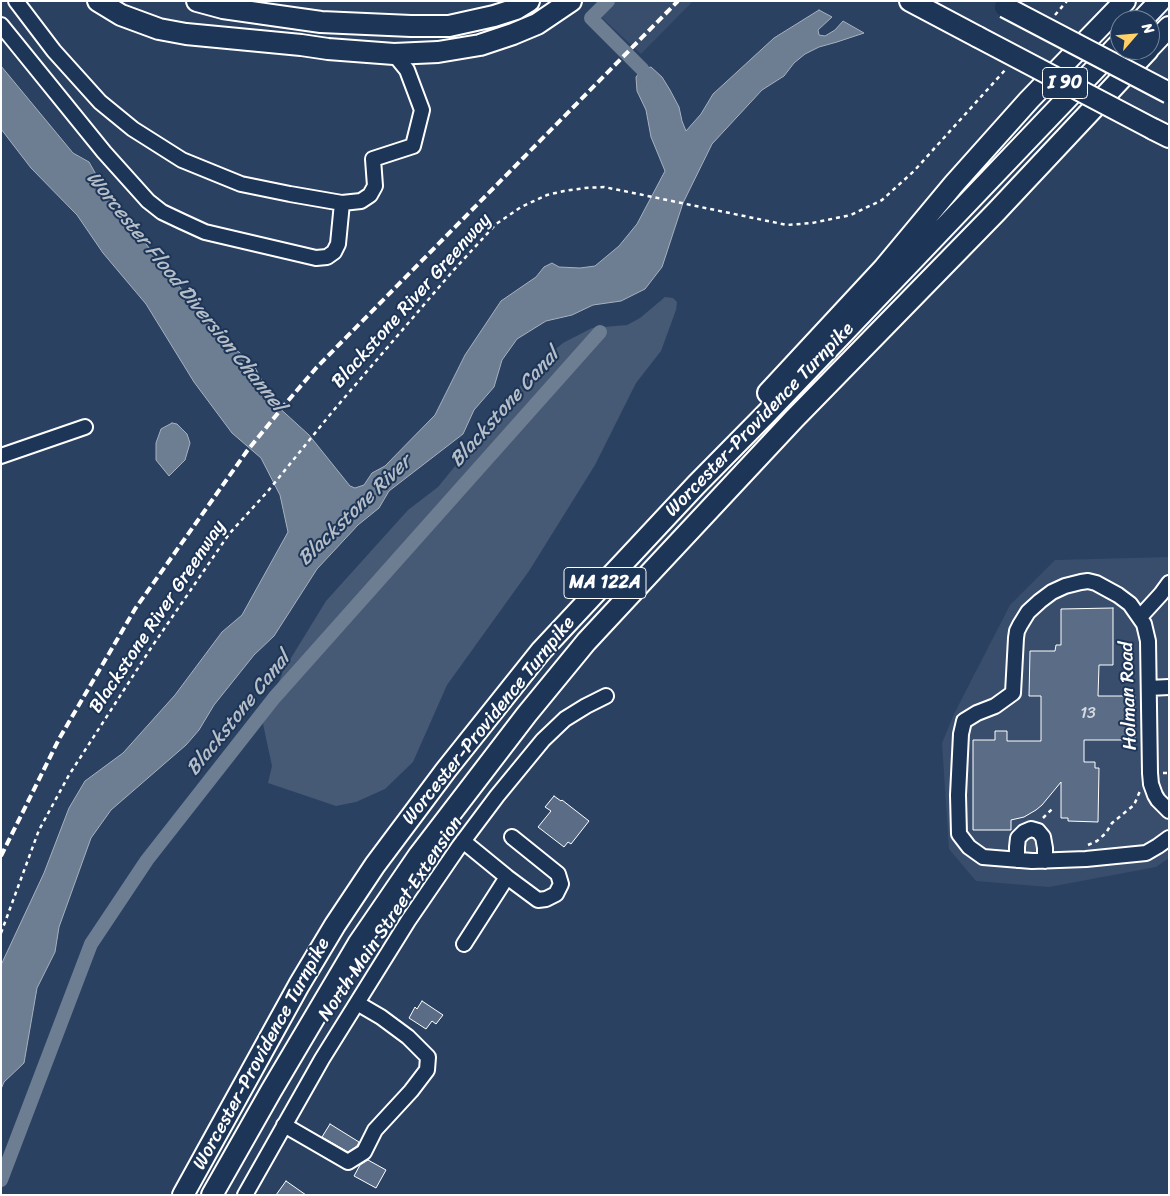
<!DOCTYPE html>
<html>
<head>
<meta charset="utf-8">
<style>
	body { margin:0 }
	#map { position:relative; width:1170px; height:1196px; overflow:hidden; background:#2a4161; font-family:Sriracha,sans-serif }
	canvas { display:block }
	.frame { position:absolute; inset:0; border:2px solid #fff; pointer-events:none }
	.north { position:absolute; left:1110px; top:10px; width:50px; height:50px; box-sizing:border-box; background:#1d3557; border:1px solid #77869a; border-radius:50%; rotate:63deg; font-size:14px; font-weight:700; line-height:20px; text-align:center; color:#fff }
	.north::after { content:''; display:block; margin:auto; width:18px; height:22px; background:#ffd166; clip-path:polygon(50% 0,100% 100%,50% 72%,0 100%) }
</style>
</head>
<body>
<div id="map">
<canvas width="1170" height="1196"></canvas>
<div class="frame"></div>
<div class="north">N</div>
</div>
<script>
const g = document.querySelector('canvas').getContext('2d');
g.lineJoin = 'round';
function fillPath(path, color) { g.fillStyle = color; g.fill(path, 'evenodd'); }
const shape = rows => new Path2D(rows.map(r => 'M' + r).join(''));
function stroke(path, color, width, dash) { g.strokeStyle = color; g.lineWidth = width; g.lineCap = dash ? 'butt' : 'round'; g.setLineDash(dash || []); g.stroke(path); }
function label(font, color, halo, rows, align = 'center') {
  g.font = font + ' Sriracha,sans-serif'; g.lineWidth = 4; g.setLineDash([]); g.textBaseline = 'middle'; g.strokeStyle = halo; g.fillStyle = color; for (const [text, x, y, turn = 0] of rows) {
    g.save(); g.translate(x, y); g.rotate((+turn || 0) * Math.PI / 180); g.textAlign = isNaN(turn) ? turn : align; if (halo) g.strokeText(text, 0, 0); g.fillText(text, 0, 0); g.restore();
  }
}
fillPath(shape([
	[615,1,693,1,641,54,600,16],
	[1169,557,1169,858,1156,867,1049,887,976,881,949,849,942,743,954,714,1010,605,1055,560]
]), '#394e6c');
fillPath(shape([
	[665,297,673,298,677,302,676,310,661,351,636,383,595,465,529,571,447,685,413,762,385,789,356,802,336,806,268,783,272,766,263,724,283,671,326,601,408,510,438,487,540,362,563,343,592,328,627,325,640,318],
	'1023 845a8 8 0 1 1 16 0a8 8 0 1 1-16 0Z'
]), '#465975');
const water = shape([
	[819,10,832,17,818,30,819,35,825,36,835,30,843,21,864,33,837,42,819,47,805,54,794,63,784,76,762,90,712,144,683,203,662,267,645,289,621,301,593,305,572,315,546,321,517,339,502,360,494,387,474,410,463,434,389,491,379,508,358,525,317,569,274,636,254,655,214,705,199,730,186,745,111,810,91,838,59,927,55,952,37,988,24,1063,4,1082,1,1089,1,965,44,873,69,808,85,781,123,753,175,695,222,632,242,615,288,532,280,495,261,458,232,433,194,382,146,304,103,253,77,215,31,168,1,129,1,66,73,153,89,162,107,194,214,331,253,364,275,404,309,435,350,486,355,488,364,485,372,473,385,466,435,415,465,355,501,301,536,277,544,267,552,263,559,267,580,268,595,266,619,246,637,224,665,171,651,137,646,110,637,91,636,77,642,69,651,67,662,77,670,90,679,107,682,121,686,131,701,114,713,94,774,38,819,10],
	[172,423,177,424,187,434,190,443,185,460,169,476,156,460,156,443,161,429,172,423]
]);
fillPath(water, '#6d7d92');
stroke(water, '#a7b1be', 1);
stroke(shape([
	[608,1,591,18,642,69,652,85],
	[1,1180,91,944,147,860,274,698,600,332]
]), '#6d7d92', 14);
const building = shape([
	[1113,608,1113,665,1099,665,1098,696,1135,696,1135,740,1084,740,1084,762,1095,762,1095,768,1099,768,1098,822,1068,821,1068,818,1061,818,1061,782,1042,805,1036,810,1024,817,1011,820,1011,830,973,830,973,740,995,740,995,731,1007,731,1007,741,1041,741,1041,696,1029,696,1030,651,1055,651,1056,645,1061,645,1061,609,1113,608],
	[554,796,561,801,562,800,589,821,571,844,568,842,564,847,538,827,551,811,545,807,554,796],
	[422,1001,443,1015,436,1024,432,1021,426,1029,409,1018,415,1007,417,1009,422,1001],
	[330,1124,359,1142,357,1146,348,1152,322,1137,330,1124],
	[368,1160,386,1170,376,1188,354,1176,360,1165,368,1160],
	[286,1181,306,1195,276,1195,286,1181]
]);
fillPath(building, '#5b6c86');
stroke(building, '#fff', 1);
const minor = shape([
	[16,1,54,51,100,102,133,129,182,160,241,184,290,194,342,203,361,201,370,195,375,186,373,159,413,146,422,110,407,70,394,54],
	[1,25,104,152,148,201,162,212,181,221,205,232,316,258,327,257,334,252,338,244,342,203],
	[1,456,85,427],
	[1140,617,1161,594,1169,583],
	[1149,688,1169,687],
	[1169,811,1158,800,1155,795,1151,784,1150,773,1148,641,1144,624,1130,604,1118,595,1096,583,1088,581,1081,582,1065,586,1052,592,1040,601,1028,612,1020,625,1017,631,1016,638,1013,693,995,706,977,713,964,721,961,734,958,795,959,834,969,847,983,857,1032,861,1086,859,1146,853,1158,846,1169,838],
	[463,841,507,877,538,900,546,899,556,894,561,884,558,874,512,837],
	[1017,860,1017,847,1018,838,1024,832,1031,829,1038,831,1043,837,1045,848,1045,861],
	[464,944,507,877],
	[284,1125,348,1162,364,1152,375,1130,411,1091,427,1070,428,1057,408,1037,381,1017,357,1003],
	[245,1195,322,1059,408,921,458,848,497,796,543,740,565,719,586,706,606,696]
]);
const highway = shape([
	[98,1,121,15,159,29,186,34,301,45,328,49,394,54,438,52,480,45,513,34,537,24,571,1],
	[197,1,223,8,321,22,411,26,449,26,494,16,516,9,529,1],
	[910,1,978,37],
	[1142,20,1160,1],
	[1150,47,1169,27],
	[1153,129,1169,137],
	[768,393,884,268,954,184,1029,100,1125,1],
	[183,1195,299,985,335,925,375,865,446,770,541,651,696,485,767,413,1120,43],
	[212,1195,271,1091,358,944,419,855,527,714,586,642,652,571,794,419,996,212,1148,50]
]);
stroke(minor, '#fff', 18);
stroke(highway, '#fff', 24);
stroke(shape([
	[1055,15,1067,1],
	[1163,773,1169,773],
	[1043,818,1054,807],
	[1088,845,1097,841,1106,833,1112,823,1134,805,1140,791],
	[1,933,39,830,69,775,151,648,229,534,268,491,333,411,452,272,496,224,521,207,547,195,564,191,585,188,604,187,619,190,787,225,812,223,851,215,882,200,914,171,1006,69]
]), '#fff', 2.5, [4, 4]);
stroke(minor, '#1d3557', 14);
stroke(highway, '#1d3557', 20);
stroke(shape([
	[1,856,59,739,135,609,247,451,287,402,317,367,678,1]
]), '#fff', 4, [8, 4]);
const highwayBridge = shape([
	[1005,7,1169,93],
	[978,37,1153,129]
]);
stroke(highwayBridge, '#fff', 24, []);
stroke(highwayBridge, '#1d3557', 20);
label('16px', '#d6dae1', null, [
	["13",1088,714]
]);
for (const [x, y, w] of [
	[1065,83,45],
	[605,583,82]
]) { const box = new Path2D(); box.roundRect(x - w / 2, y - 15.5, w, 31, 4); g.fillStyle = '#1d3557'; g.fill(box); stroke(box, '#fff', 1); }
label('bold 18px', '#fff', null, [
	["I 90",1065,83],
	["MA 122A",605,583]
]);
label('19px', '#fff', '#1d3557', [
	["Blackstone River Greenway",412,301,-48],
	["Worcester-Providence Turnpike",760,420,-46],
	["Blackstone River Greenway",158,617,-56],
	["Holman Road",1129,696,-92],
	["Worcester-Providence Turnpike",489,721,-51],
	["North Main Street Extension",391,919,-56],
	["Worcester-Providence Turnpike",262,1054,-61]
]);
label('italic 20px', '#b6bec8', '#1d3557', [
	["Worcester Flood Diversion Channel",185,292,51],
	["Blackstone Canal",505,408,-48],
	["Blackstone River",355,511,-44],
	["Blackstone Canal",239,714,-51]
]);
</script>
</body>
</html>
